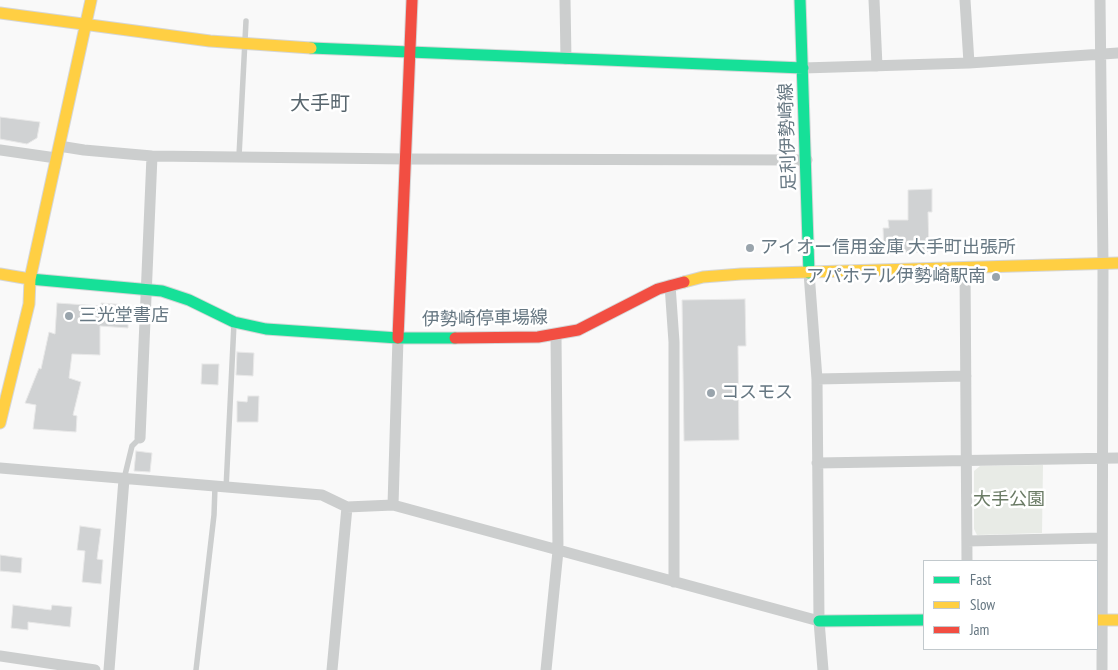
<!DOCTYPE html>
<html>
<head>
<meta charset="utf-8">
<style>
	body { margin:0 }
	#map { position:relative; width:1118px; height:670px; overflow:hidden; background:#f9f9f9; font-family:"PT Sans Narrow",sans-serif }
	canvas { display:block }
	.legend { position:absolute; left:923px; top:560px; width:175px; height:90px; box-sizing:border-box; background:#fff; border:1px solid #c2c9cd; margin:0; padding:6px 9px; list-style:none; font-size:15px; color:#667782 }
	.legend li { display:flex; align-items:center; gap:10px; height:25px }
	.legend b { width:25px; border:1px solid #c2c9cd }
</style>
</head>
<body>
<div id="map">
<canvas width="1118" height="670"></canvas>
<ul class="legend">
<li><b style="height:6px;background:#16e098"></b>Fast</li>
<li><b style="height:6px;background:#ffcf43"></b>Slow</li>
<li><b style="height:6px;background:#f24e42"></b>Jam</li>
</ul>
</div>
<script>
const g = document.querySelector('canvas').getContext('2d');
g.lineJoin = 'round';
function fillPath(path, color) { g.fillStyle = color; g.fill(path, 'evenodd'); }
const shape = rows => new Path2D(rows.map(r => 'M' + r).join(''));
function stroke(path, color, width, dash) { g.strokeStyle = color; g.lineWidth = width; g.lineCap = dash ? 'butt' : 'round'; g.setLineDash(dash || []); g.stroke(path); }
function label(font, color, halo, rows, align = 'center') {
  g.font = font + ' "PT Sans Narrow","Noto Sans JP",sans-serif'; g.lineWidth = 5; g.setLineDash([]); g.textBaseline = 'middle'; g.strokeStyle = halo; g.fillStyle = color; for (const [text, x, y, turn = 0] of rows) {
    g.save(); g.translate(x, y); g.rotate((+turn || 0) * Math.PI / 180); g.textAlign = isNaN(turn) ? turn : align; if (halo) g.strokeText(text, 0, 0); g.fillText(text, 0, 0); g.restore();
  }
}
fillPath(shape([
	[1043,465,1042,533,977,535,974,529,974,471,980,466]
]), '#e8ebe6');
const building = shape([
	[0,117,40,122,37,138,27,144,0,139,0,117],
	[932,189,932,212,928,212,929,252,884,254,883,228,889,228,888,220,908,220,908,190,932,189],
	[745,299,746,346,738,346,739,440,684,441,682,300,745,299],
	[57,303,101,306,101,303,129,305,128,328,100,326,100,355,72,354,69,378,81,382,73,415,77,416,76,432,33,429,36,405,25,403,39,368,41,369,49,332,55,334,57,303],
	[237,352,254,353,253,376,236,375,237,352],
	[202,364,219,364,218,385,201,384,202,364],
	[248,396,259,396,258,422,237,422,237,401,247,402,248,396],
	[136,451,152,453,150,472,134,471,136,451],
	[80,526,101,529,97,559,103,560,101,584,82,582,85,551,77,550,80,526],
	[0,555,22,558,21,573,0,571,0,555],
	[13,605,51,610,52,605,72,607,70,627,28,622,28,630,11,628,13,605]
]);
fillPath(building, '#d0d2d3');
stroke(building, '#e8e8e8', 1);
const fast = shape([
	[800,0,809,273],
	[311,48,803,68],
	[30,279,162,291,189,300,234,322,266,329,398,338,455,338],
	[819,621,924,620]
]);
const slow = shape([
	[0,13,210,41,311,48],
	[0,274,30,279],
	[684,282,703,277,741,274,1118,263],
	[0,423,29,304,30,279,91,0],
	[1097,620,1118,620]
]);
const jam = shape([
	[398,338,412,0],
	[455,338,538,337,578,330,658,289,684,282]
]);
stroke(fast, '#d5d6d7', 13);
stroke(slow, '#d5d6d7', 13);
stroke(jam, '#d5d6d7', 13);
stroke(shape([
	[239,156,246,21],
	[124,479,132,446,140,438],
	[226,489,234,323],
	[196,670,214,515,215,487]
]), '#cccece', 5.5);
stroke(shape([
	[565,0,566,59],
	[874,0,877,66],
	[965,0,969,63],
	[1100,0,1103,264,1102,670],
	[803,68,969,63,1118,53],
	[59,146,84,150,152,156,407,159,807,160],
	[0,150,56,158],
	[965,268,967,561],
	[809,273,817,379,819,621,823,670],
	[670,285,674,342,674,582],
	[817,379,966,376],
	[140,438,152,156],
	[817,463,1118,458],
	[0,468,322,495,347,507,393,505,819,621],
	[393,505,398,338],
	[967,541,1101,538],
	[0,656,95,670],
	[109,670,124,479],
	[332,670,347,507],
	[546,670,558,551,556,336]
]), '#cccece', 11);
stroke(fast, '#16e098', 11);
stroke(slow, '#ffcf43', 11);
stroke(jam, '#f24e42', 11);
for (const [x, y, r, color] of [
	[750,248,5,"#99a4ac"],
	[996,277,5,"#99a4ac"],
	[69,316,5,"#99a4ac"],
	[711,393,5,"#99a4ac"]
]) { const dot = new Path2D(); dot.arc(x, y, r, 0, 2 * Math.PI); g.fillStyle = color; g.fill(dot); stroke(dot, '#fff', 2); }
label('18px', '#667782', '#fff', [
	["足利伊勢崎線",788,137,-92],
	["伊勢崎停車場線",485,319,-1]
]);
label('18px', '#667782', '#fff', [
	["アイオー信用金庫 大手町出張所",760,248],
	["アパホテル伊勢崎駅南",986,277,"right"],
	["三光堂書店",79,316],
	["コスモス",721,393]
], 'left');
label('18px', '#697a64', '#fff', [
	["大手公園",1009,500]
]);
label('20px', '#57656d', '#fff', [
	["大手町",320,104]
]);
</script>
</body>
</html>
